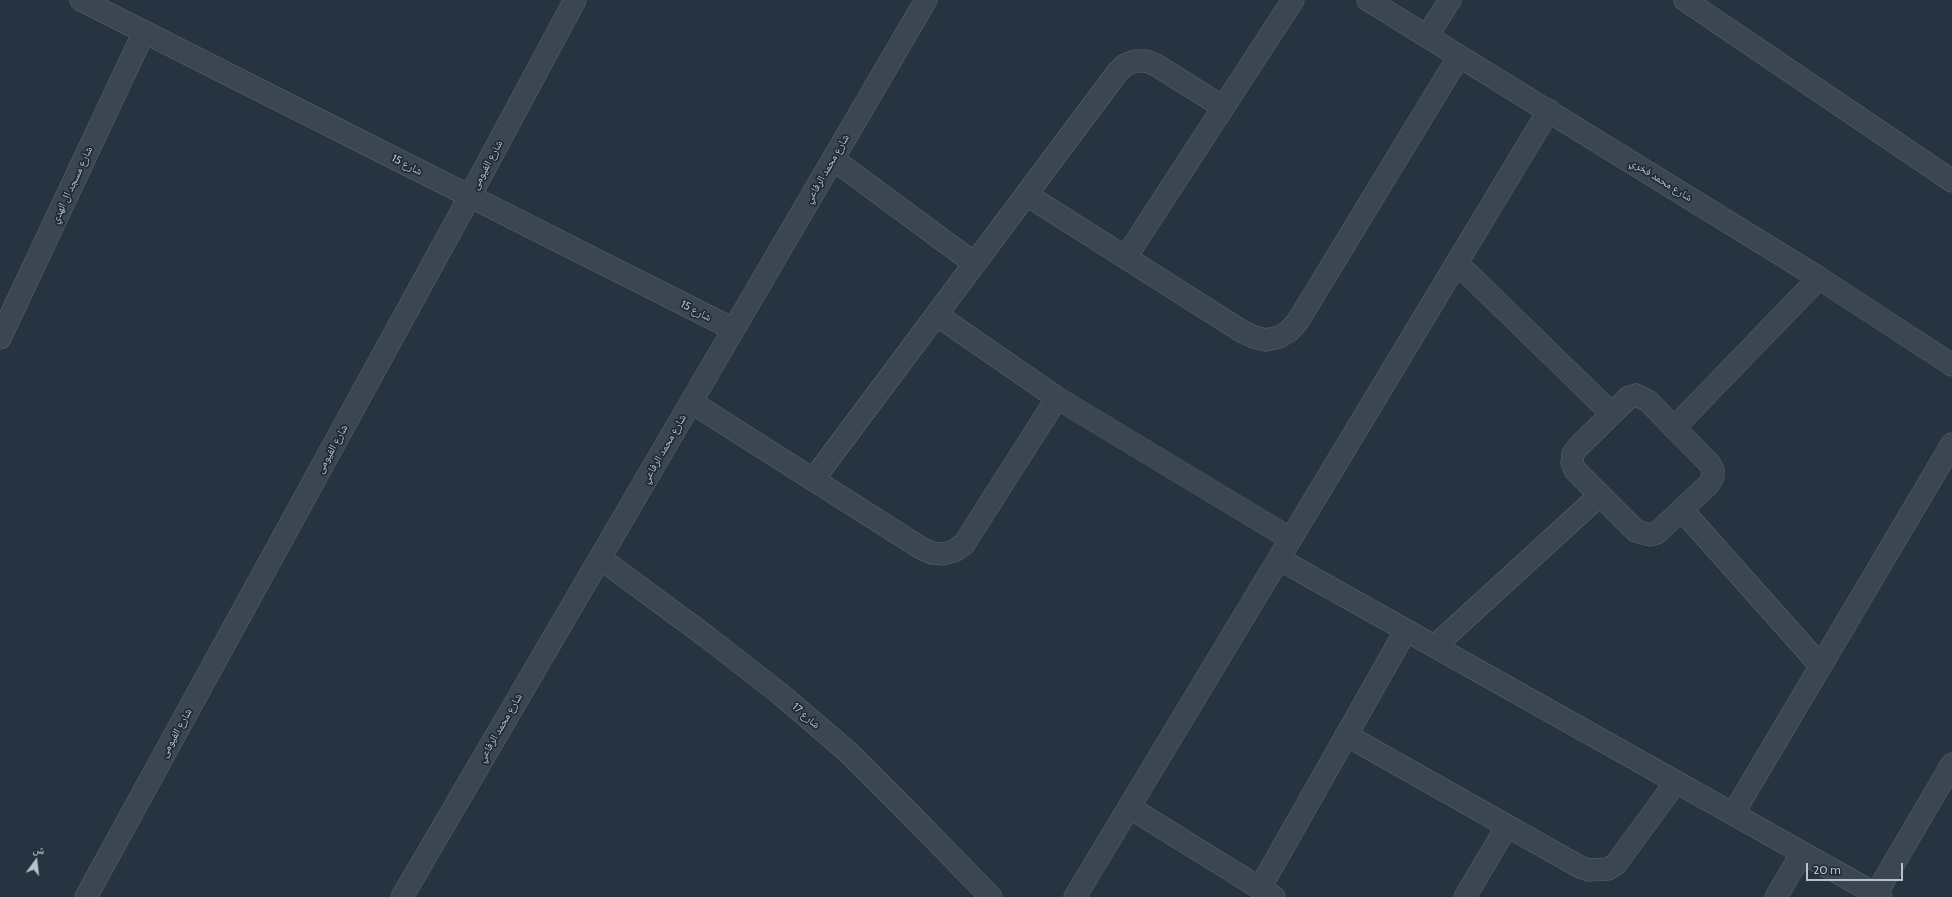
<!DOCTYPE html>
<html>
<head>
<meta charset="utf-8">
<style>
	body { margin:0 }
	#map { position:relative; width:1952px; height:897px; overflow:hidden; background:#263442; font-family:Cabin,"Noto Naskh Arabic",sans-serif }
	canvas { display:block }
	.north { position:absolute; left:16px; top:841px; width:40px; height:40px; -webkit-text-stroke:3px #1f2a37; paint-order:stroke; rotate:15deg; font-size:11px; font-weight:700; line-height:16px; text-align:center; color:#b8c1cc }
	.north::after { content:''; display:block; margin:auto; width:14px; height:18px; background:#b8c1cc; clip-path:polygon(50% 0,100% 100%,50% 72%,0 100%) }
	.scale { position:absolute; left:1806px; top:863px; width:97px; height:18px; box-sizing:border-box; border:2px solid #b8c1cc; border-top:0; padding-left:5px; font-size:12px; line-height:14px; white-space:nowrap; color:#b8c1cc; -webkit-text-stroke:3px #1f2a37; paint-order:stroke }
</style>
</head>
<body>
<div id="map">
<canvas width="1952" height="897"></canvas>
<div class="north">ش</div>
<div class="scale">20 m</div>
</div>
<script>
const g = document.querySelector('canvas').getContext('2d');
g.lineJoin = 'round';
const shape = rows => new Path2D(rows.map(r => 'M' + r).join(''));
function stroke(path, color, width, dash) { g.strokeStyle = color; g.lineWidth = width; g.lineCap = dash ? 'butt' : 'round'; g.setLineDash(dash || []); g.stroke(path); }
function label(font, color, halo, rows, align = 'center') {
  g.font = font + ' Cabin,"Noto Naskh Arabic",sans-serif'; g.lineWidth = 3.5; g.setLineDash([]); g.textBaseline = 'middle'; g.strokeStyle = halo; g.fillStyle = color; for (const [text, x, y, turn = 0] of rows) {
    g.save(); g.translate(x, y); g.rotate((+turn || 0) * Math.PI / 180); g.textAlign = isNaN(turn) ? turn : align; if (halo) g.strokeText(text, 0, 0); g.fillText(text, 0, 0); g.restore();
  }
}
const street = shape([
	[81,0,733,329],
	[1368,0,1819,278,1952,365],
	[1685,0,1952,181],
	[1427,36,1450,0],
	[833,159,975,264],
	[1027,195,1243,332,1254,337,1266,340,1279,337,1289,331,1298,321,1459,56],
	[1126,257,1293,0],
	[1457,263,1612,414],
	[937,315,1057,398,1291,539],
	[0,338,144,32],
	[1636,395,1648,401,1709,463,1713,470,1713,477,1708,485,1657,533,1650,535,1636,531,1575,470,1572,463,1573,454,1578,447,1629,397,1636,395],
	[691,402,921,548,932,553,943,554,954,551,964,544,1057,398],
	[1674,428,1819,278],
	[813,480,1117,73,1125,65,1135,61,1146,61,1156,65,1223,107],
	[1682,510,1820,665],
	[600,558,707,637,779,693,813,722,848,752,912,816,991,897],
	[1279,559,1881,897],
	[1435,646,1600,495],
	[1346,735,1580,867,1589,870,1608,869,1616,864,1676,782],
	[1129,807,1274,897],
	[1733,814,1952,444],
	[1260,888,1406,630],
	[1876,894,1952,764],
	[86,897,470,196,575,0],
	[402,897,926,0],
	[1075,897,1549,110],
	[1465,897,1507,826],
	[1776,897,1802,853]
]);
stroke(street, '#59646f', 23);
stroke(street, '#3b4652', 22);
label('11px', '#b8c1cc', '#1f2a37', [
	["شارع 15",407,165,27],
	["شارع الفيومى",487,165,-62],
	["شارع محمد الرفاعي",827,169,-60],
	["شارع محمد فخري",1661,180,32],
	["شارع مسجد ال الهدي",72,185,-65],
	["شارع 15",696,311,27],
	["شارع الفيومى",332,449,-61],
	["شارع محمد الرفاعي",664,449,-60],
	["شارع 17",806,716,41],
	["شارع محمد الرفاعي",500,728,-60],
	["شارع الفيومى",176,733,-61]
]);
</script>
</body>
</html>
